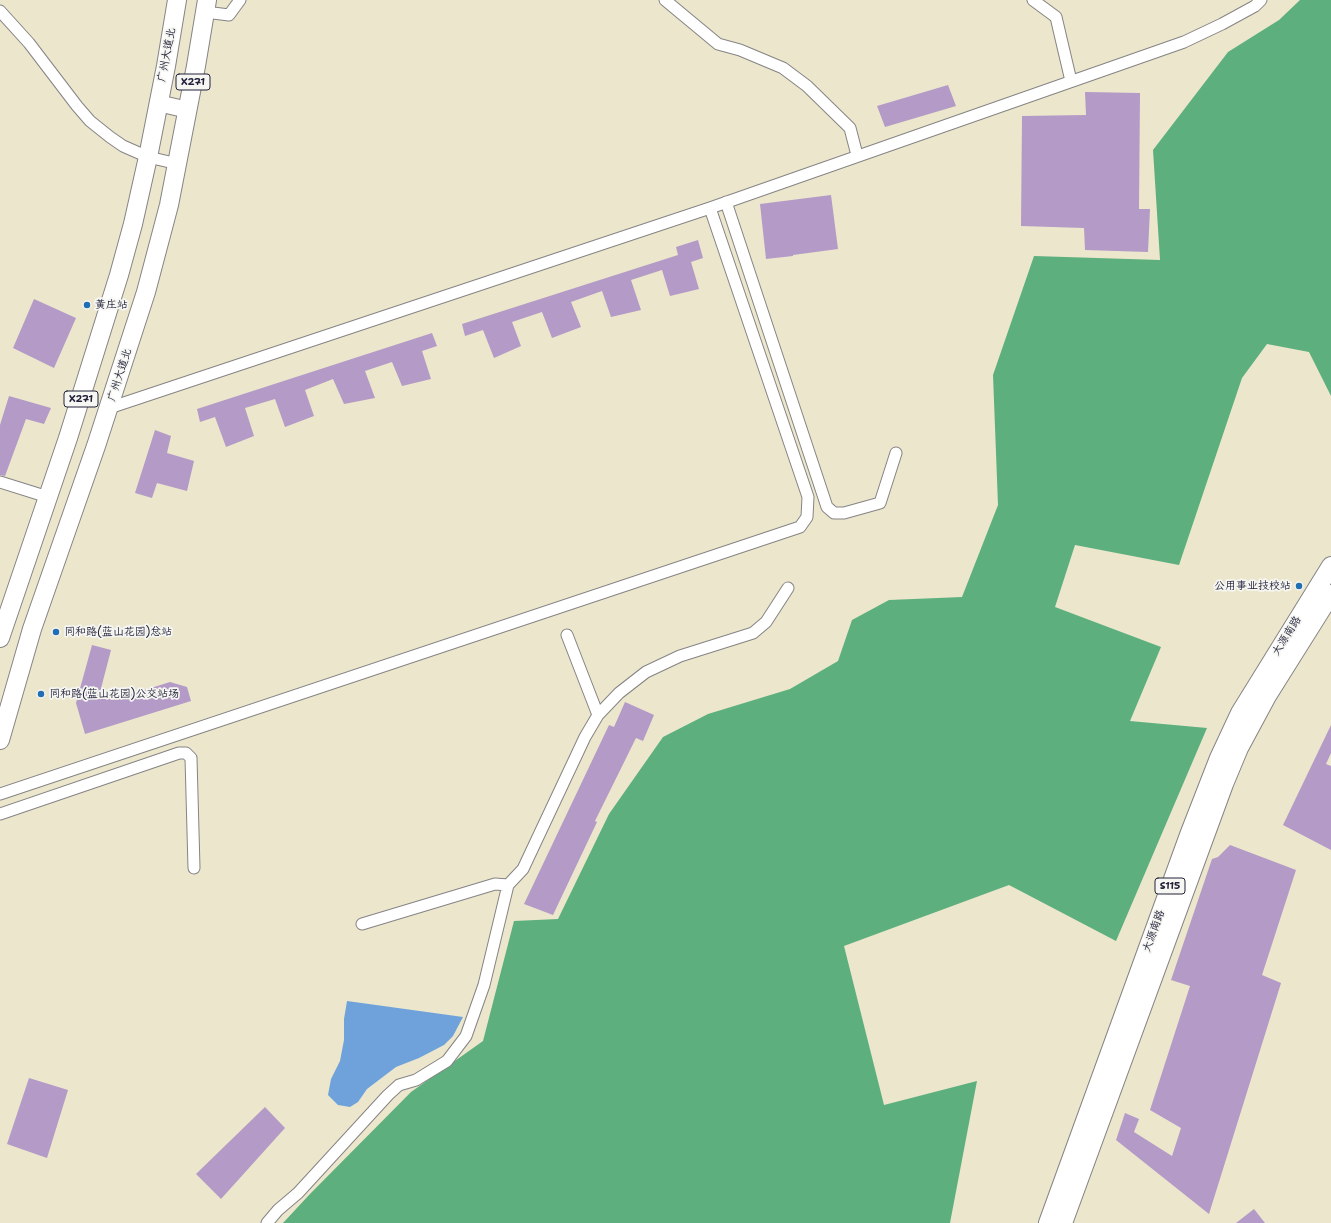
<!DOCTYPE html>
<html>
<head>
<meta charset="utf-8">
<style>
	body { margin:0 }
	canvas { display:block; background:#ebe6cc }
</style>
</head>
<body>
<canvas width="1331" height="1223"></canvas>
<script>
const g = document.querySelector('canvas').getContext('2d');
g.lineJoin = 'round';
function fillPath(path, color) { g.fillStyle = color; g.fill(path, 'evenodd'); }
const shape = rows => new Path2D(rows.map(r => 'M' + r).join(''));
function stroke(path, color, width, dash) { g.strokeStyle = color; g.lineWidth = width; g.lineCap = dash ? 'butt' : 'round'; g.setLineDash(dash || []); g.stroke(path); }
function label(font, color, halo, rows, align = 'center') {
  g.font = font + ' "Shantell Sans","LXGW WenKai TC",sans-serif'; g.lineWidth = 3.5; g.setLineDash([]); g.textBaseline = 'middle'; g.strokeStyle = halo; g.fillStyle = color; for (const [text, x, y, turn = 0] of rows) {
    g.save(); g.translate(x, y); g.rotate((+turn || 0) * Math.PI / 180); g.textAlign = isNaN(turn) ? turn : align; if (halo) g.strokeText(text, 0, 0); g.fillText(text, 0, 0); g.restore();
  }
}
fillPath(shape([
	[1300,0,1331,0,1331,396,1309,352,1267,344,1242,378,1179,565,1075,545,1055,607,1161,647,1130,721,1207,728,1116,941,1009,885,844,946,884,1105,977,1081,950,1223,283,1223,309,1195,411,1092,483,1041,514,921,558,919,609,814,663,737,708,714,790,689,838,661,852,620,889,600,962,597,998,505,993,375,1034,256,1160,260,1153,150,1228,52,1279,20]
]), '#5db07e');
fillPath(shape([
	[347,1001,463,1017,453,1036,444,1045,419,1058,396,1067,367,1089,358,1102,350,1107,338,1105,328,1095,331,1079,340,1061,344,1040,344,1019]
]), '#6fa2db');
fillPath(shape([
	[948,85,956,106,885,127,877,106],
	[1085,92,1140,93,1139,209,1150,209,1148,252,1085,250,1084,228,1021,226,1022,116,1086,115],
	[831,195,838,249,793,255,793,256,766,259,760,204],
	[698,240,703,258,691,262,699,289,670,296,662,270,631,280,641,310,611,317,602,291,571,302,581,327,552,338,542,312,512,322,521,346,494,358,483,330,465,336,462,324,678,255,676,247],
	[34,299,76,318,54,368,13,348],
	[432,333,437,346,422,351,431,379,402,386,392,362,365,371,375,398,344,404,333,379,305,390,314,416,285,427,275,399,245,408,254,436,226,447,215,417,200,422,197,409],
	[9,396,51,408,44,424,26,419,5,476,0,475,0,425],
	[155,430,171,436,167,453,194,461,187,491,157,483,152,498,135,493],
	[92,645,111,650,99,696,113,700,170,682,187,687,191,701,85,734,76,703],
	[625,702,654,715,643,741,636,738,595,821,597,822,553,915,524,904,609,725,614,727],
	[1331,725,1331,753,1326,764,1331,766,1331,850,1283,825],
	[1230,845,1296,870,1262,975,1281,983,1209,1214,1116,1140,1125,1113,1139,1119,1134,1132,1172,1156,1181,1128,1150,1110,1190,986,1171,980,1212,859,1218,857],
	[29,1078,68,1090,47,1158,7,1144],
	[265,1107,285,1128,221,1199,196,1174],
	[1254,1209,1265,1223,1236,1223]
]), '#b49ac7');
const street = shape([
	[665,0,718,44,740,50,783,68,807,86,850,128,857,155],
	[1033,0,1056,17,1071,81],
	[0,11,29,43,77,106,90,121,110,137,123,146,148,157,178,164],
	[205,12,229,15,240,0],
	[726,202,827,507,834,513,844,513,880,503,896,453],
	[109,408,710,208,1184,42,1222,24,1255,6,1261,0],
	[0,482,48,497],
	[567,635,598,715],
	[0,794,800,527,807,517,808,497,710,208],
	[0,814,179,753,186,753,191,758,194,868],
	[362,924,495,884,508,885],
	[267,1223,278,1210,298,1193,388,1095,399,1085,416,1080,447,1061,466,1036,484,985,508,885,523,869,585,737,598,715,619,693,646,672,680,656,753,633,766,622,788,588]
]);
const secondary = shape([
	[158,103,188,110]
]);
const primary = shape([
	[0,638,68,438,119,275,133,224,148,157,166,66,177,0],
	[0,740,32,629,96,446,146,292,169,205,196,66,207,0],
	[1048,1223,1189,835,1219,758,1240,713,1331,566],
	[1063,1223,1224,784,1239,748,1267,696,1331,594]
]);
stroke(street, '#868484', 13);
stroke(secondary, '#868484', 18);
stroke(primary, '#868484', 20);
stroke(street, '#fff', 11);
stroke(secondary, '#fff', 16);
stroke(primary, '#fff', 18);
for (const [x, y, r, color] of [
	[87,305,4,"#1f6fb2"],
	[1299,586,4,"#1f6fb2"],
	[56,632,4,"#1f6fb2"],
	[41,694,4,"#1f6fb2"]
]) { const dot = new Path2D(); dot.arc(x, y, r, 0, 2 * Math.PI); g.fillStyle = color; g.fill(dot); stroke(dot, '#f6f6f2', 1.5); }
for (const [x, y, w] of [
	[193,82,34],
	[81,399,34],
	[1170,886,30]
]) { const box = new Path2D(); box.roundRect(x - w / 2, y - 8, w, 16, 3); g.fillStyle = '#f6f6f2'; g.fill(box); stroke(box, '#22223b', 1); }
label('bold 10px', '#22223b', null, [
	["X271",193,82],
	["X271",81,399],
	["S115",1170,886]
]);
label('11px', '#22223b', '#f6f6f2', [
	["广州大道北",167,55,-79],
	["广州大道北",120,375,-72],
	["大源南路",1287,636,-58],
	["大源南路",1154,931,-70]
]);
label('11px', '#22223b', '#f6f6f2', [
	["黄庄站",95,305],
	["公用事业技校站",1291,586,"right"],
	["同和路(蓝山花园)总站",64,632],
	["同和路(蓝山花园)公交站场",49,694]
], 'left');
</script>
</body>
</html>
